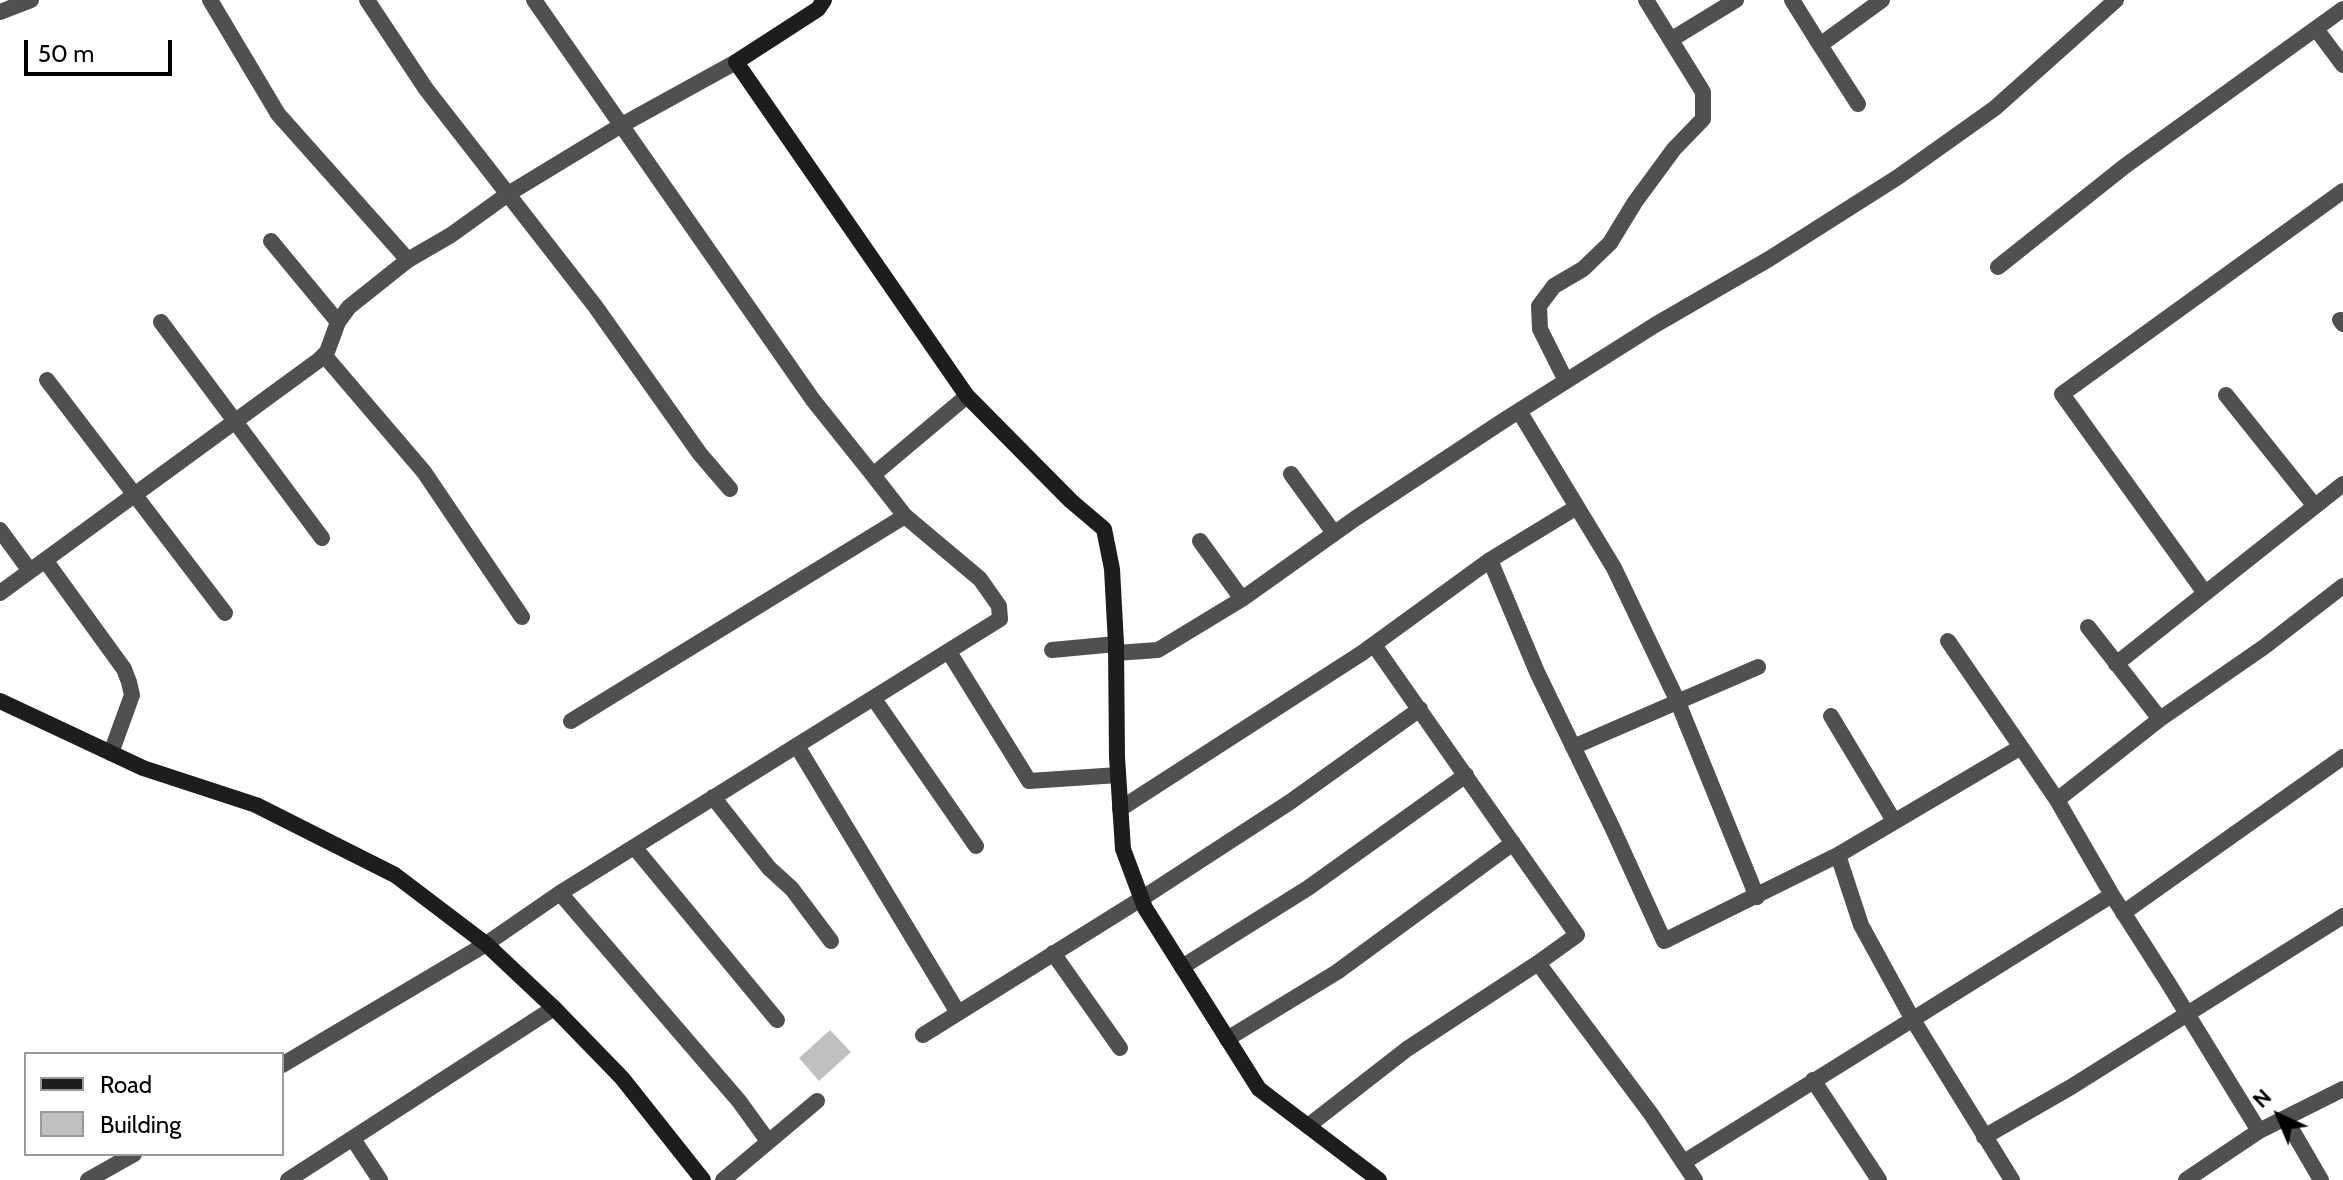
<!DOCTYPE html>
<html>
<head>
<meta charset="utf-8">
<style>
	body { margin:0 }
	#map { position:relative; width:2343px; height:1180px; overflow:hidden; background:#fff; font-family:Cabin,sans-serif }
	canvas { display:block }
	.legend { position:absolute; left:24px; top:1052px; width:260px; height:104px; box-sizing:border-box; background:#fff; border:2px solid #999; margin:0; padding:10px 14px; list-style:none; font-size:24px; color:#000 }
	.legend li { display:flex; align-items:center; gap:16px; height:40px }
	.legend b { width:40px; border:2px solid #999 }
	.north { position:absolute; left:2239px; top:1076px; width:80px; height:80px; -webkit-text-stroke:6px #fff; paint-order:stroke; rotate:316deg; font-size:22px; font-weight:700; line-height:32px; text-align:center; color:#000 }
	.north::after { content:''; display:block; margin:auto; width:28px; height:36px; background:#000; clip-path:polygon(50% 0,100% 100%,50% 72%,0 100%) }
	.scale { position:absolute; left:24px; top:40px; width:148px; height:36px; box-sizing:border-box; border:4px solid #000; border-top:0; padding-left:10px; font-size:24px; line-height:28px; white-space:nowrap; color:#000; -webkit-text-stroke:6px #fff; paint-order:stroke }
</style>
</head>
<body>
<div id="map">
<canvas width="2343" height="1180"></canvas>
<ul class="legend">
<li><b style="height:10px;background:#1d1d1d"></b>Road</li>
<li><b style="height:22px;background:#c0c0c0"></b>Building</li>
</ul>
<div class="north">N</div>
<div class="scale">50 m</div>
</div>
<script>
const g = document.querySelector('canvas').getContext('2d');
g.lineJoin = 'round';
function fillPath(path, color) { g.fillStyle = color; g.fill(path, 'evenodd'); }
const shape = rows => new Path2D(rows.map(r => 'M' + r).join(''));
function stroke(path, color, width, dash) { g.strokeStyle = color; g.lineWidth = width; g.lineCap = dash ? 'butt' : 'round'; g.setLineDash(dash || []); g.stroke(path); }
fillPath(shape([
	[830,1030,851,1052,819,1081,799,1058]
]), '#c0c0c0');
stroke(shape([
	[210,0,278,114,408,260],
	[367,0,426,89,595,306,700,454,730,489],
	[534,0,813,400,873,475],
	[1792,0,1820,45,1882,0],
	[0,12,31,0],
	[2316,29,2343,65],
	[1672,39,1736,0],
	[1820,45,1858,104],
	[271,241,338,322],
	[1998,267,2125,166,2343,9],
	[2340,320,2343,324],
	[161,322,322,538],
	[324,355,424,472,522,617],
	[47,380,225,613],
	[1566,381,1540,329,1539,306,1554,286,1583,269,1610,243,1635,202,1674,149,1703,119,1703,92,1646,0],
	[2226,395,2314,505],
	[1519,411,1614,568,1677,700,1757,897],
	[1291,474,1334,533],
	[0,530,30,571],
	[1200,541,1242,599],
	[45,560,124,669,129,682,132,695,111,753],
	[1490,560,1537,672,1612,827,1664,941,1838,855],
	[0,593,319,360,327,352,338,322,349,307,408,260,451,235,508,194,620,126,736,62],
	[2205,593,2062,394,2343,191],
	[2088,627,2160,719],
	[1948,641,2021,747],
	[1374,645,1577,935,1538,963],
	[1052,650,1116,644],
	[949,652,1029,781,1118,775],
	[1116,653,1158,650,1242,599,1356,518,1506,419,1655,325,1769,259,1898,177,1995,108,2116,0],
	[2116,664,2343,484],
	[874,699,976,846],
	[1831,716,1894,821],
	[571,721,905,516],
	[797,746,957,1011],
	[1573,747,1758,667],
	[713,797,769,868,792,889,831,941],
	[2057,800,2112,895,2167,981,2259,1131],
	[1120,809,1362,653,1490,560,1577,507],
	[635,848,777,1020],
	[560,893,739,1101,768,1141],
	[2123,913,2343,757],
	[1053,953,1120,1048],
	[1182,967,1308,888,1466,775],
	[923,1035,1141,899,1290,802,1420,709],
	[1227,1039,1337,972,1513,843],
	[282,1065,486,944,560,893,1000,619,999,606,980,579,905,516,873,475,967,396],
	[1813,1080,1879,1180],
	[2285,1118,2321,1180],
	[1308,1126,1407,1049,1538,963,1651,1114,1695,1180],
	[1984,1137,2071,1087,2343,916],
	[353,1139,380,1180],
	[1684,1162,2112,895],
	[88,1180,134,1154],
	[288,1180,554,1008],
	[723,1180,817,1101],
	[2012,1180,1913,1020,1861,925,1838,855,2021,747,2057,800,2160,719,2264,647,2343,586],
	[2186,1180,2259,1131,2343,1089]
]), '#505050', 16);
stroke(shape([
	[824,0,818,9,736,62,967,396,1071,501,1104,529,1112,569,1116,644,1117,757,1123,849,1145,908,1259,1089,1379,1180],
	[0,701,143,768,256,805,395,875,486,944,554,1008,622,1078,703,1180]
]), '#1d1d1d', 16);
</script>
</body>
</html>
